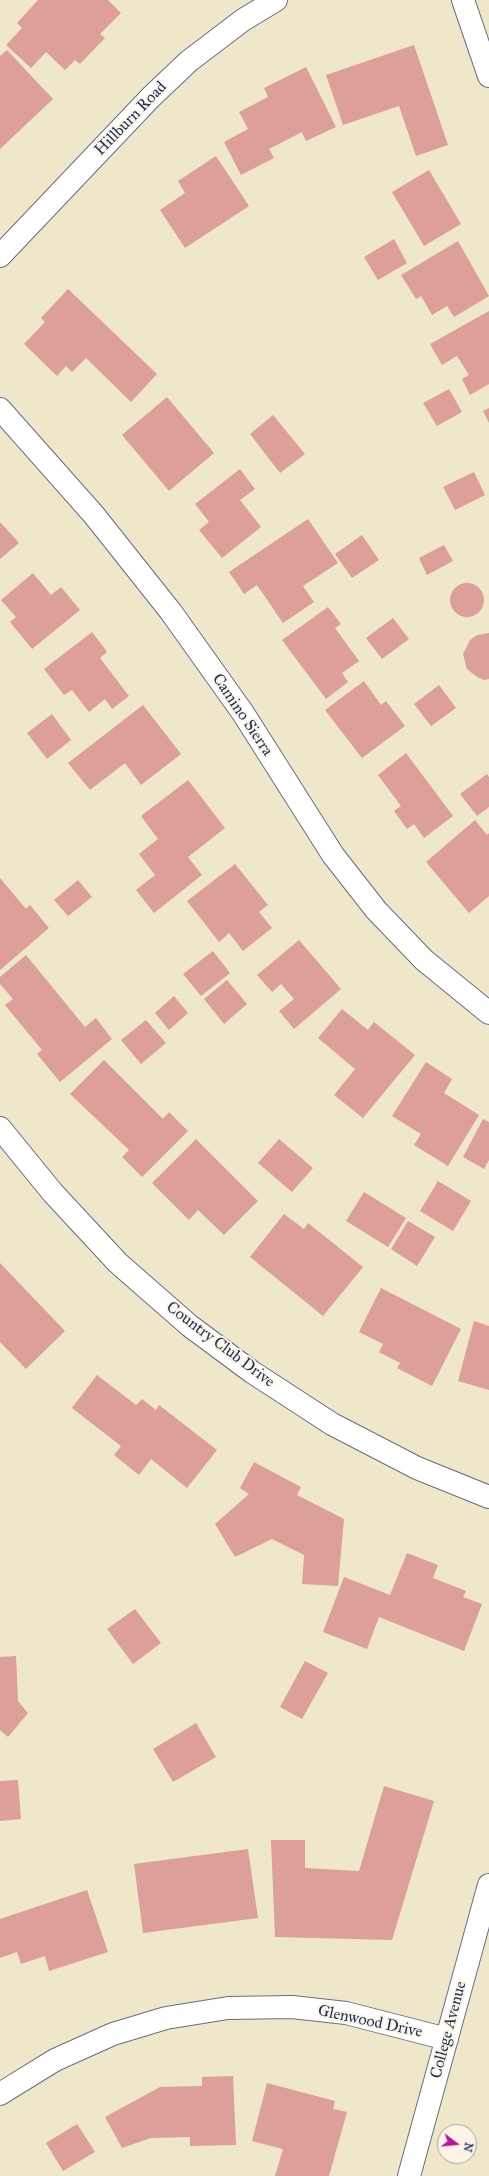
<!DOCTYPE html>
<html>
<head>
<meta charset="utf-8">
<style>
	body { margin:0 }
	#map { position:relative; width:489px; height:2176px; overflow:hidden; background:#eee7c9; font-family:"IM FELL Great Primer",serif }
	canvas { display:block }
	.north { position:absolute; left:437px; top:2124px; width:40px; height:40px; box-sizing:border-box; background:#fcf5e5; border:1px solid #a2a6af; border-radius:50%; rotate:106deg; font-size:11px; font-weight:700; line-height:16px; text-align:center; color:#1b2f5e }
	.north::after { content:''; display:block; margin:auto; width:14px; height:18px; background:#b5179e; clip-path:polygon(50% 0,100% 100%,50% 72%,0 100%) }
</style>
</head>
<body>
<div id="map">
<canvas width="489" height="2176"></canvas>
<div class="north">N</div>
</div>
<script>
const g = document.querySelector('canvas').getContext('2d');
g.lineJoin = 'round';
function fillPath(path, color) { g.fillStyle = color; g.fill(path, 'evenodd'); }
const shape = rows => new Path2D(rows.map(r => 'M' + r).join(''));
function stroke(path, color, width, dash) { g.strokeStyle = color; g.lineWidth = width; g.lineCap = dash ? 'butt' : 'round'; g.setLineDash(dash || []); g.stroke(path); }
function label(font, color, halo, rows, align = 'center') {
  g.font = font + ' "IM FELL Great Primer",serif'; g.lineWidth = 4; g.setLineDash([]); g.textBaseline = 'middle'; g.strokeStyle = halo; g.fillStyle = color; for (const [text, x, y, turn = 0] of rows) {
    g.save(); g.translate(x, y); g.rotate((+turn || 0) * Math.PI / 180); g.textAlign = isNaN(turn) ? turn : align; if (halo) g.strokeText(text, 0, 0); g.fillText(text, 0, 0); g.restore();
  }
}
fillPath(shape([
	[38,0,108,0,121,13,100,34,105,38,80,64,75,60,65,70,46,52,31,68,6,45,22,28,17,23],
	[414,45,448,145,416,156,399,106,343,125,326,75],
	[7,50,53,99,0,149,0,56],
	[306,67,336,127,306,141,302,132,269,149,274,158,241,175,224,142,248,129,239,112,268,97,264,88],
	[216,156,249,206,185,248,160,210,185,193,178,181],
	[429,170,461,224,424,246,392,192],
	[394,239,407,263,378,280,364,257],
	[458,241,489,296,454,317,447,306,432,315,421,296,416,299,401,275],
	[68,289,157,374,131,402,86,358,72,372,66,366,57,376,24,344,45,322,41,318],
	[489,311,489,384,470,395,462,379,469,375,457,356,442,365,430,344],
	[449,389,462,412,437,426,423,403],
	[167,397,214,453,169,491,122,435],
	[489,408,489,423,483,411],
	[273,415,305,454,280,473,250,434],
	[240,469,255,489,240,500,261,527,222,558,199,530,209,522,195,504],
	[474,472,485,495,455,510,443,487],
	[308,519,338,563,303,586,314,602,283,623,257,585,244,594,229,572],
	[0,522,19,543,0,559],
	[362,535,379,560,352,578,335,554],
	[444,545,453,561,427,575,419,558],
	[33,573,51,595,61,587,80,610,32,649,10,622,16,617,1,600],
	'450 600a17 17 0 1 1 34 0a17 17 0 1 1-34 0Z',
	[328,607,341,624,335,628,359,661,342,673,348,682,326,699,282,640],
	[393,618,409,639,382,659,366,638],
	[92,632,107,652,100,658,129,696,112,709,105,699,89,712,72,690,64,695,44,669],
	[489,633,489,679,484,680,477,677,467,669,463,654,470,640,477,635],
	[364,681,381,705,386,701,405,726,362,758,325,710],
	[439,685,456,708,431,726,414,704],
	[143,705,181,754,141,785,125,763,90,790,68,763],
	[52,714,71,740,47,759,27,733],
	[406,753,453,816,424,838,414,824,407,829,394,811,401,806,378,775],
	[487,774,489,777,489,807,477,816,460,794],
	[188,780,225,828,188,857,202,875,154,913,136,890,155,875,139,854,158,839,141,816],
	[475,820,487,835,489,833,489,896,469,913,426,862],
	[235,864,268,905,259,912,272,928,243,951,229,933,219,942,187,901],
	[0,878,26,909,30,905,49,928,0,970],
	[78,880,92,897,68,916,54,900],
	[299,940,341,989,294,1029,279,1011,294,999,281,984,272,992,257,975],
	[213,951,230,973,201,996,183,974],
	[26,955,85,1027,96,1018,112,1039,60,1082,37,1054,42,1050,5,1005,13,999,0,984,0,977],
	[227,980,247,1004,224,1024,204,999],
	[174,996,188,1013,169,1030,155,1013],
	[342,1009,368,1030,374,1022,415,1055,363,1118,334,1095,355,1069,318,1038],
	[146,1020,166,1043,141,1064,121,1040],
	[104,1060,163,1119,169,1112,188,1131,142,1177,122,1157,129,1150,70,1094],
	[426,1062,452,1079,444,1093,479,1115,448,1166,414,1145,421,1134,392,1116],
	[483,1119,489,1122,489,1160,484,1169,463,1157],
	[196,1139,258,1201,224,1235,198,1210,189,1220,152,1183],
	[279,1139,313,1168,292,1192,258,1163],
	[438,1181,471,1201,453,1231,420,1211],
	[364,1192,406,1218,388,1247,346,1221],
	[284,1214,304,1229,308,1223,363,1267,323,1316,250,1257],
	[408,1221,435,1237,417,1266,391,1249],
	[0,1263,65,1331,26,1369,0,1342],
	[381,1288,461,1329,432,1386,397,1368,400,1363,379,1352,383,1344,359,1332],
	[474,1321,489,1326,489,1390,458,1381],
	[97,1375,136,1405,142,1399,156,1410,159,1405,217,1450,187,1488,151,1459,139,1475,114,1455,121,1446,72,1408],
	[254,1462,301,1487,297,1495,344,1519,338,1586,302,1584,304,1555,272,1539,235,1557,215,1524,249,1494,240,1488],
	[407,1553,438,1565,433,1578,466,1591,463,1597,482,1604,464,1651,379,1617,367,1649,323,1632,344,1577,390,1595],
	[135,1609,161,1643,133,1664,107,1629],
	[16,1656,18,1701,28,1713,8,1737,0,1730,0,1657],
	[305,1661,328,1673,302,1719,280,1707],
	[196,1723,216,1757,173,1782,153,1749],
	[18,1780,21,1819,0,1821,0,1781],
	[384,1786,434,1801,392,1940,275,1937,271,1840,305,1840,305,1868,359,1871],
	[248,1849,258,1918,143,1933,134,1864],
	[87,1890,108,1952,49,1971,45,1956,21,1964,17,1952,0,1958,0,1919],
	[233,2076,236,2145,190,2146,190,2137,151,2138,122,2148,105,2117,160,2087,202,2086,202,2077],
	[267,2083,335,2101,333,2109,347,2112,329,2176,275,2176,283,2149,252,2141],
	[77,2124,95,2152,63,2171,46,2143]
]), '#dc9f99');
const minor = shape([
	[463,0,489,76],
	[0,256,151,97,189,61,243,20,276,0],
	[0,409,94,515,171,612,243,713,333,855,376,910,424,960,489,1013],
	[0,1128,53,1193,118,1263,190,1326,252,1372,332,1424,417,1468,489,1497],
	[0,2094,55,2060,113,2034,166,2018,228,2008,292,2007,346,2013,447,2039],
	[409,2176,489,1885]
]);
stroke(minor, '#656f83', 24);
stroke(minor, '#fff', 22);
label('16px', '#1b2f5e', '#fcf5e5', [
	["Hillburn Road",131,119,-46],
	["Camino Sierra",242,715,56],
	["Country Club Drive",220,1345,37],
	["Glenwood Drive",370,2022,12],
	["College Avenue",449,2030,-75]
]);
</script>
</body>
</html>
